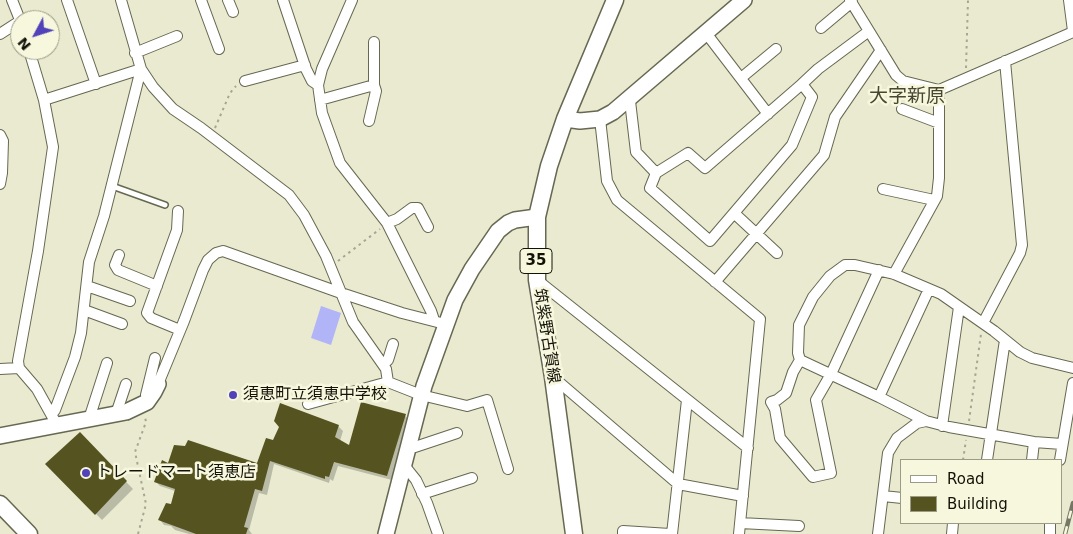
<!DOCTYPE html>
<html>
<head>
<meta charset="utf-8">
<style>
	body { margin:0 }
	#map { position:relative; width:1073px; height:534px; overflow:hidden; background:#e9ead0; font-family:"DejaVu Sans",sans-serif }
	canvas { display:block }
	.legend { position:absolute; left:900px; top:459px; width:162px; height:65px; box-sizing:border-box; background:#f7f7dd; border:1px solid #9b9b88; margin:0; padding:6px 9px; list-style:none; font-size:15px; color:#121209 }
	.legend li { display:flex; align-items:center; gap:10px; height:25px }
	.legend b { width:25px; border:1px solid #9b9b88 }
	.north { position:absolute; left:10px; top:10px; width:50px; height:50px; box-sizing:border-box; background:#f7f7dd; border:1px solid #9b9b88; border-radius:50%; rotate:230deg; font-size:14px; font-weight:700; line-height:20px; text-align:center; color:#121209 }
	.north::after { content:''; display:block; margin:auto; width:18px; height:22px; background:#5142ba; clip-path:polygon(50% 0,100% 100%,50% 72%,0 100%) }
</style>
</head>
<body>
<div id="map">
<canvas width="1073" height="534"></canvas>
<ul class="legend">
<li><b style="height:6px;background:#fff"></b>Road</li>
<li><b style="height:14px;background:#555420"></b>Building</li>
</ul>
<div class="north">N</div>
</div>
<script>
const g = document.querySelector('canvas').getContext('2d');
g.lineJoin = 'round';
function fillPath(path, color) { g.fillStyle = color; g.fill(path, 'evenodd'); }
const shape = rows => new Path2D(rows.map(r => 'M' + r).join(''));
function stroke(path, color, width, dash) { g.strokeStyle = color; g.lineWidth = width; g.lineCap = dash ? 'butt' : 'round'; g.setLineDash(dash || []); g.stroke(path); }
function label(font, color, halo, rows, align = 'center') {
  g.font = font + ' "DejaVu Sans","Noto Sans JP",sans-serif'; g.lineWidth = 5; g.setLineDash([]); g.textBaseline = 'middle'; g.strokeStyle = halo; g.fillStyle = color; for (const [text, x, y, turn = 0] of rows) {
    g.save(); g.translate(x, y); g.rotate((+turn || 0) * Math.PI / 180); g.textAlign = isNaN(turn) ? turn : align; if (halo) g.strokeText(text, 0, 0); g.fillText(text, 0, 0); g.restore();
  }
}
fillPath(shape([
	[321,306,341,313,331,345,311,338]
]), '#b2b4f8');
fillPath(shape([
	[405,416,410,420,392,480,338,466,333,481,330,479,329,483,274,464,267,495,259,493,249,530,252,534,189,534,175,530,171,526,164,525,160,520,171,505,175,491,160,486,155,481,169,465,258,464,274,442,338,426,343,431,340,441,349,447],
	[80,434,133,489,102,520,47,464]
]), '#0003');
fillPath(shape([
	[361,402,406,414,387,476,334,462,329,477,325,476,325,479,270,461,262,491,255,489,244,527,248,528,246,534,196,534,158,520,166,503,171,504,175,489,154,482,162,460,168,463,174,445,185,446,188,440,257,463,266,438,273,440,279,427,274,421,280,403,339,425,335,437,349,445],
	[80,432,127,481,95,515,45,464]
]), '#555420');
const lane = shape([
	[112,186,165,205]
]);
const street = shape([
	[12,0,20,20],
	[67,0,96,84],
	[121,0,141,69,153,87,173,109,201,128,289,195,304,215,326,256,353,322,386,369,388,382],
	[201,0,219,49],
	[228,0,233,12],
	[283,0,306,69,312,81,318,85],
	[352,0,322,69,318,85,322,113,340,163,387,223,431,311,434,320],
	[850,0,896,75,903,81,939,90,1073,32],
	[1069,0,1073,31],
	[821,28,852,2],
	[706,33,768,114],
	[0,34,20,21],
	[29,50,44,100,53,147,38,251,18,361,19,368,37,389,57,425],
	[135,53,177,36],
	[741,78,776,49],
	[245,81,305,65],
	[44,100,141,69],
	[320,100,374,85,374,42],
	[630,101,636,152,656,173,650,188,710,241,792,145,812,97,802,84,818,69,869,31],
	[902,109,939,123],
	[600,119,607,181,617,200,760,319,739,534],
	[369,121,376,91,374,85],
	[0,135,3,141,2,173,0,184],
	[656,173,688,153,705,168,802,84],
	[883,189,934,200],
	[178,211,177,230,147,313,151,318,180,330],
	[734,213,777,253],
	[387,223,397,219,412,208,418,208,428,227],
	[119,255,115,265,118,270,157,286],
	[894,274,937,196,939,178,939,90],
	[537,280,748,448],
	[715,282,824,155,835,117,881,50],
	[87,286,130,301],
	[84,310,122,324],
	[983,323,1020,253,1022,245,1005,61],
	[800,360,793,372,786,393,777,400,771,402,775,409,780,438,813,477,831,473,816,400,831,374,879,270],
	[383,364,388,360,393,344],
	[0,369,19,368],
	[553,377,678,484,743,496],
	[158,384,184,321,203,270,208,260,216,253,223,251,341,293,402,313,445,324],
	[879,397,929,289],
	[149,400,146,395,155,358],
	[308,404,388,382,421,395,467,406,487,400,508,469],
	[52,414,55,410,75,357,81,333,89,262,104,216,141,69],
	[116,414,126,384],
	[89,419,107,363],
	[942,426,959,307],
	[1062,444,1034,442,949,427,926,421,879,397,800,360,798,353,799,325,813,297,830,276,845,265,855,265,894,274,941,294,994,331,1020,352,1032,358,1073,368],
	[409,446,415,447,457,433],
	[987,460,1005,340],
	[1032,460,1034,442],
	[1060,460,1073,383],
	[404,465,416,480,427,503,438,534],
	[422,494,472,478],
	[883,496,902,498],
	[740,523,799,526],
	[623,534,623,531,670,534],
	[672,534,687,400],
	[878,534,888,453,897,438,917,423,926,421],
	[952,534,953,523],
	[1050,534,1050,523]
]);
const secondary = shape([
	[565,119,580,121,600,119,613,112,744,0],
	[0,436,126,412,147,402,154,392,158,384],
	[386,534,424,386,455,300,472,269,498,231,508,223,515,220,537,217]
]);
const primary = shape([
	[0,504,29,534],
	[574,534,553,377,537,280,537,217,549,166,565,119,615,0]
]);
stroke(lane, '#676851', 8);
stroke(street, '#676851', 12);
stroke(secondary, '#676851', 18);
stroke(primary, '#676851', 19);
stroke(shape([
	[966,68,968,0],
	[215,128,230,93,236,86],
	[338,261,380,229],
	[969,421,981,334],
	[963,460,966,440],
	[138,534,146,504,135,452,146,422,145,417]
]), '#a6a792', 2, [2.5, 4]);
stroke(lane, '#fff', 5);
stroke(street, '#fff', 10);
stroke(secondary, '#fff', 15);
stroke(primary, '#fff', 16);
const rail = shape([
	[1065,534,1073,503]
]);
stroke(rail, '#767665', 4.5);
stroke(rail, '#f7f7dd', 2.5, [8]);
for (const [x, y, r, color] of [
	[233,395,5,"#5142ba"],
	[86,473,5,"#5142ba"]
]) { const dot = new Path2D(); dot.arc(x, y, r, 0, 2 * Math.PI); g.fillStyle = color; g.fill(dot); stroke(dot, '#f7f7dd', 2); }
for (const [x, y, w] of [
	[536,261,32]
]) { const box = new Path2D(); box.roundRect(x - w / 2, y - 12.5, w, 25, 4); g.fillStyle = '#f7f7dd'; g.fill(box); stroke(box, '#121209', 1); }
label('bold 15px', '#121209', null, [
	["35",536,261]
]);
label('16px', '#121209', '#f7f7dd', [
	["筑紫野古賀線",546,336,81]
]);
label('16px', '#121209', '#f7f7dd', [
	["須恵町立須恵中学校",243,395],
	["トレードマート須恵店",96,473]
], 'left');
label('19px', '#474732', '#f7f7dd', [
	["大字新原",907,97]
]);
</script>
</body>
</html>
